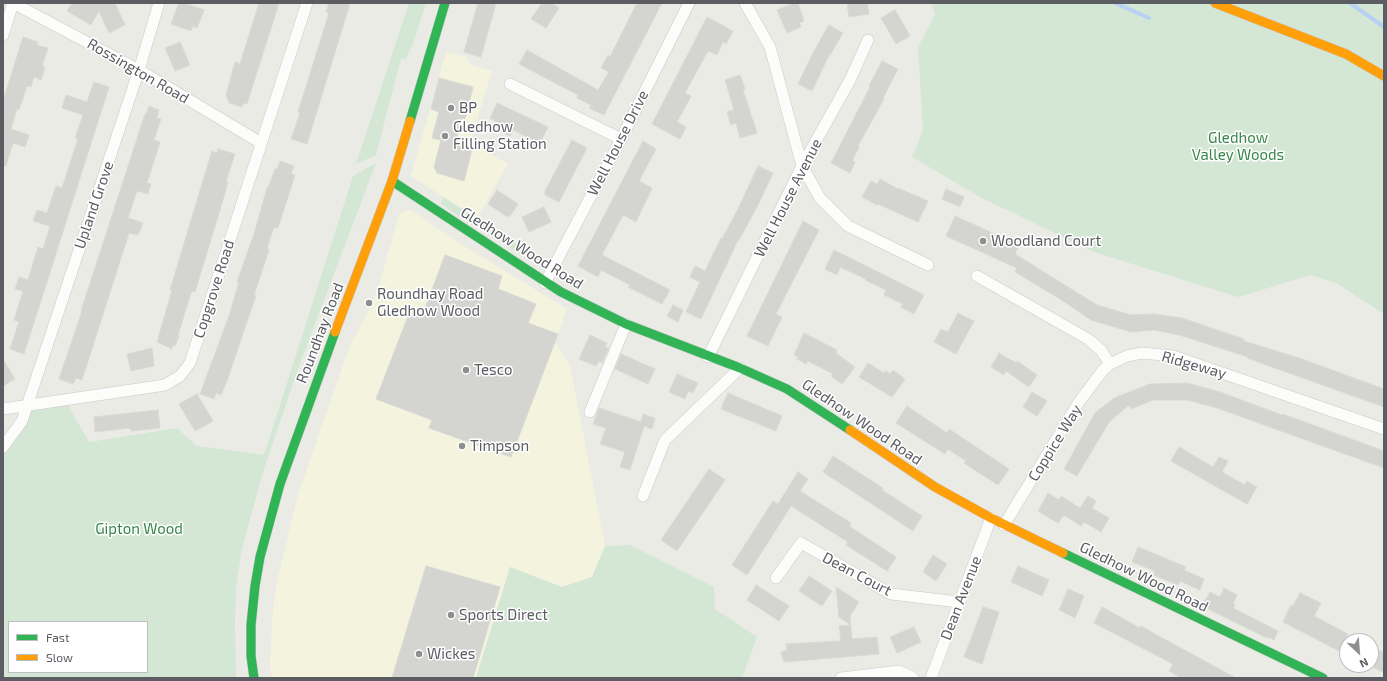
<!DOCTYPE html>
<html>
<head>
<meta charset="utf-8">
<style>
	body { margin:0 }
	#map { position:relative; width:1387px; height:681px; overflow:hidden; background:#ebebe5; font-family:"Exo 2",sans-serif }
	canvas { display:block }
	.frame { position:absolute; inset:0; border:4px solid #5b5d63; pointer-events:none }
	.legend { position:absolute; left:8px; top:621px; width:140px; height:52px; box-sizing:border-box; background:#fff; border:1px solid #bdbec1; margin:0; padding:5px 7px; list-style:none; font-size:12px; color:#5b5d63 }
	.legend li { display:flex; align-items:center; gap:8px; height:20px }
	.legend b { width:20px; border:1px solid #bdbec1 }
	.north { position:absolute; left:1339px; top:633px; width:40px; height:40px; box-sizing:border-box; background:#fff; border:1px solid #bdbec1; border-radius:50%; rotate:154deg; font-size:11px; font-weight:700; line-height:16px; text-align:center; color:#5b5d63 }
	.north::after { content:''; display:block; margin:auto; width:14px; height:18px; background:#8d8f90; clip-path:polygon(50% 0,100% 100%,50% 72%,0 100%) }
</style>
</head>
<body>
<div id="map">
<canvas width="1387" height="681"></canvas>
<div class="frame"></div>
<ul class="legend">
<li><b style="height:5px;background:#30b455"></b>Fast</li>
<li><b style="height:5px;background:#ff9f0a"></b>Slow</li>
</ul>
<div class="north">N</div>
</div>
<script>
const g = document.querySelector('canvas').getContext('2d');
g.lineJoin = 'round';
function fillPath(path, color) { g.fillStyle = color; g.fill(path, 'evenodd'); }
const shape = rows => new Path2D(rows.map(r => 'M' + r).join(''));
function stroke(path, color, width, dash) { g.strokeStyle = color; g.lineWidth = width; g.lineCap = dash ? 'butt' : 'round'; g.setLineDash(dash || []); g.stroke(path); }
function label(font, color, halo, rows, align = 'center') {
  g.font = font + ' "Exo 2",sans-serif'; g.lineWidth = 3; g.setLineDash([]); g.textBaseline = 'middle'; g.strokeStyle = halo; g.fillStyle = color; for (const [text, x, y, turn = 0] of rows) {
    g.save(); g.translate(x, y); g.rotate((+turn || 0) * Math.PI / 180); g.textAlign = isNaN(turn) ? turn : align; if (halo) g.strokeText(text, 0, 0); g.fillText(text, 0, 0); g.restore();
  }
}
fillPath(shape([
	[446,52,467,57,471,65,492,71,470,143,508,164,477,218,411,176],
	[411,210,459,243,567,309,555,342,570,366,605,546,592,577,562,587,510,567,476,678,272,678,270,665,273,609,278,578,297,498,349,348,369,310,379,285,398,218,402,212]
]), '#f4f4de');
fillPath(shape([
	[409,3,426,3,414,41,406,59,401,58,376,155,356,164],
	[931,3,1384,3,1384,314,1338,284,1311,275,1238,297,1094,252,982,198,912,157,923,130,918,47,935,14],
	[376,163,298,369,262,475,242,549,236,587,235,625,236,676,230,678,3,678,3,447,26,405,65,400,89,442,177,428,197,446,264,455,353,176],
	[9,622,147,622,147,672,9,672],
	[443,197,477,218,472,225,441,204],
	[481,221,500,233,496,239,477,227],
	[503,235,524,248,520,254,499,241],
	[630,545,714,587,715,609,757,637,742,678,476,678,510,567,562,587,592,577,605,546]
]), '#d3e7d4');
stroke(shape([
	[1115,3,1149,18],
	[1350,3,1384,27]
]), '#b9d0f5', 4);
const building = shape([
	[72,3,115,3,125,25,109,33,99,11,91,25,67,11,72,3],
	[179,3,184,3,204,10,197,28,193,26,191,31,171,24,179,3],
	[259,3,279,3,247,104,243,103,242,107,229,103,226,95,235,62,240,64,259,3],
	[329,3,350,3,307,144,291,139,300,113,298,112,329,13,326,12,329,3],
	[478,3,496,3,481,57,464,52,478,3],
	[542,3,552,3,559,8,546,28,531,19,542,3],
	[637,3,662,3,604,115,589,108,591,105,577,98,578,95,519,64,527,50,598,90,609,72,601,68,608,55,610,57,637,3],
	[794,3,798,3,804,21,799,23,801,27,787,33,777,10,794,3],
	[847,3,867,3,869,14,849,17,847,3],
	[895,10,910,36,896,44,881,18,895,10],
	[707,17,733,31,726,44,723,42,717,55,708,51,685,93,691,96,677,122,686,127,680,139,652,124,707,17],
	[829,25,843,33,830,55,829,55,812,91,798,84,814,51,829,25],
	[23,37,38,42,37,45,48,48,42,66,45,67,41,80,34,77,31,87,27,86,19,110,17,109,11,129,29,135,25,147,13,143,6,166,3,166,3,101,23,37],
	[180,42,190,65,175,71,165,48,180,42],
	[882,61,898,69,883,98,884,99,858,146,859,147,852,161,855,162,850,173,831,163,870,87,869,86,882,61],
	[740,75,745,89,743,90,757,133,740,138,736,123,731,125,727,112,734,110,725,80,740,75],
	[439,78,473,87,465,119,462,118,455,144,472,149,464,181,437,173,434,167,441,140,432,138,439,112,431,109,439,78],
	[94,82,109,87,24,354,10,349,19,322,14,320,23,291,15,289,19,277,28,280,38,247,43,249,50,226,33,221,35,215,37,210,47,213,56,186,62,188,78,139,75,138,83,115,62,108,66,95,87,102,94,82],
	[497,103,548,127,540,143,513,130,510,136,499,131,502,125,490,118,497,103],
	[149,106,159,110,157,118,161,119,154,140,160,142,147,183,151,184,148,194,137,191,128,218,143,223,138,235,129,233,82,380,76,378,73,384,59,379,82,311,81,311,145,114,146,114,149,106],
	[572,140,587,148,559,202,545,195,545,191,572,140],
	[643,141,656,149,639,181,652,188,636,222,623,215,602,255,670,290,662,304,628,287,630,285,601,270,598,277,578,266,643,141],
	[218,149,235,154,226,181,228,181,226,190,195,292,192,291,190,296,178,335,179,336,175,346,173,345,172,349,157,342,172,290,170,290,208,164,212,151,217,153,218,149],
	[280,161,294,166,291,174,295,175,278,228,274,227,270,239,267,249,269,250,254,295,256,295,228,378,221,395,216,393,214,399,200,394,229,316,239,282,237,282,254,234,267,188,268,188,275,169,277,169,280,161],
	[758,166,773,173,758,205,739,240,738,240,701,319,686,312,700,282,690,277,695,266,705,271,721,238,722,239,739,207,758,166],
	[880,179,898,189,898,188,928,201,918,222,878,204,877,205,862,197,871,181,877,184,880,179],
	[946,189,964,197,960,207,942,199,946,189],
	[497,190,518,204,510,216,506,216,488,204,497,190],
	[544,207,551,222,529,232,522,217,544,207],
	[955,216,1019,245,1015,254,1097,305,1131,315,1154,314,1182,318,1244,339,1244,341,1302,359,1384,389,1384,407,1247,358,1248,357,1179,335,1154,330,1131,332,1091,320,1060,299,1015,272,1017,268,946,236,955,216],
	[803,221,819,230,776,314,782,317,768,346,747,336,803,221],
	[834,250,924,295,914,314,901,307,903,304,884,295,886,290,865,280,866,279,840,267,837,275,825,269,834,250],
	[445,255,502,276,498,289,536,304,528,323,558,334,511,457,429,428,432,420,376,399,410,311,422,316,445,255],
	[673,305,683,310,678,322,667,316,673,305],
	[958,313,974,321,956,354,934,342,941,329,948,332,958,313],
	[804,333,837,350,836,353,855,367,842,384,831,376,833,374,808,361,806,364,797,359,798,357,794,355,804,333],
	[590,335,607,343,605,347,609,348,602,363,599,361,596,366,579,359,590,335],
	[152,348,154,366,131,371,127,354,152,348],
	[999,353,1016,363,1017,361,1037,375,1029,387,1006,371,1004,375,991,367,999,353],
	[621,354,655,369,648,384,615,369,621,354],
	[3,359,15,379,3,386,3,359],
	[868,363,884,373,886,371,890,374,893,370,905,379,892,397,859,377,868,363],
	[677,374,698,383,693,393,688,391,685,399,669,392,677,374],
	[1187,383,1220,392,1282,415,1282,414,1313,425,1384,451,1384,468,1214,407,1187,400,1153,400,1131,409,1129,405,1109,422,1077,476,1064,469,1095,413,1114,398,1150,384,1187,383],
	[1032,392,1047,401,1037,416,1023,407,1032,392],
	[728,393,782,416,776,431,721,409,728,393],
	[197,394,213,421,195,431,179,404,197,394],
	[907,406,947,433,949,429,1009,469,998,485,964,463,966,461,948,449,945,454,896,423,907,406],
	[599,408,641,422,643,414,655,418,652,429,644,426,630,470,620,467,625,452,600,444,606,428,593,424,599,408],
	[158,410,160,428,131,431,130,428,95,432,94,417,158,410],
	[1179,447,1213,467,1219,457,1228,461,1222,472,1245,485,1247,481,1257,487,1247,504,1171,461,1179,447],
	[833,456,883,488,882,490,922,516,913,531,823,472,833,456],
	[709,469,725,480,677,551,661,540,709,469],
	[798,472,808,479,800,491,851,523,849,526,896,557,887,571,846,545,848,542,791,506,747,575,732,565,773,501,778,504,798,472],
	[1048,493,1059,500,1061,496,1080,508,1088,496,1096,501,1092,508,1109,518,1101,532,1084,522,1081,526,1064,515,1058,523,1038,511,1048,493],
	[1138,547,1186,567,1184,570,1204,579,1200,590,1180,581,1178,585,1153,575,1155,571,1132,562,1138,547],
	[933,555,947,564,936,581,923,572,933,555],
	[426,566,500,587,473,678,392,678,426,566],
	[1018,566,1049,580,1042,596,1011,582,1018,566],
	[809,576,832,591,822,606,799,591,809,576],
	[756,585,789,606,779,621,747,600,756,585],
	[836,587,859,602,850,616,852,639,877,637,879,654,784,662,781,652,787,650,786,644,841,641,839,626,851,625,839,617,836,587],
	[1224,588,1237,595,1233,603,1235,604,1233,608,1278,631,1274,640,1268,637,1267,638,1202,606,1210,592,1220,597,1224,588],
	[1068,589,1084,596,1075,618,1059,610,1068,589],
	[1300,593,1321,603,1314,616,1348,634,1339,651,1283,622,1291,605,1293,606,1300,593],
	[983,607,999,612,982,664,964,657,983,607],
	[1102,607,1140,628,1141,626,1155,634,1236,678,1181,678,1169,671,1173,664,1094,623,1102,607],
	[914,627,921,642,897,653,890,637,914,627],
	[1371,646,1384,653,1384,673,1371,666,1371,646]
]);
fillPath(building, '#d4d4d0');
stroke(building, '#dadad4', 1);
const street = shape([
	[13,3,139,70,261,143],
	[745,3,770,47,802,166,820,198,848,226,928,265],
	[3,35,13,3],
	[510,84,621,139],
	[977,276,1088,339,1101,350,1110,364],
	[545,283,621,139,689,3],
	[708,357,802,166,850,80,868,40],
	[3,409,165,385,180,376,190,363,307,3],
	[590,412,626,324],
	[3,447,22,421,139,70,159,3],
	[643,496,665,440,740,368],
	[1004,525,1079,402,1103,370,1110,364,1127,356,1142,353,1173,356,1384,429],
	[776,578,801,543,891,594,959,602],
	[841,678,899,671,913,678],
	[931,678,991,518]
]);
const fast = shape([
	[410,121,445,3],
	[392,181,561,292,626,324,740,368,787,389,850,430],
	[1063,553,1323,678],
	[254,678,251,656,251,625,255,586,260,557,280,484,335,332]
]);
const slow = shape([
	[1215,3,1346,54,1384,76],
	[335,332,392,181,410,121],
	[850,430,935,487,991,518,1063,553]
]);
stroke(street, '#c8c9c7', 12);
stroke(fast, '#c8c8c7', 10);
stroke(slow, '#c8c8c7', 10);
stroke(street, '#fcfcfb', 11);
stroke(fast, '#30b455', 9);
stroke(slow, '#ff9f0a', 9);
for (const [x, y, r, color] of [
	[451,108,4,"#8d8f90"],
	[445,136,4,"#8d8f90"],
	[983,241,4,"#8d8f90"],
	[369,303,4,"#8d8f90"],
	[466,370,4,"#8d8f90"],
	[462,446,4,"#8d8f90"],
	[451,615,4,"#8d8f90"],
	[419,654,4,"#8d8f90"]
]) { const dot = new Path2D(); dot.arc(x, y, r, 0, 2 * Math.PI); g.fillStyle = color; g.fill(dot); stroke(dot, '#fff', 1.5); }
label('15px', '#5b5d63', '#fff', [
	["Rossington Road",138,71,30],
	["Well House Drive",618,143,-63],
	["Well House Avenue",788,198,-63],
	["Upland Grove",94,205,-71],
	["Gledhow Wood Road",522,248,32],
	["Copgrove Road",214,289,-72],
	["Roundhay Road",320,333,-69],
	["Ridgeway",1194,365,16],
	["Gledhow Wood Road",862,422,34],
	["Coppice Way",1055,443,-58],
	["Dean Court",857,574,28],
	["Gledhow Wood Road",1144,577,26],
	["Dean Avenue",961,598,-69]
]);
label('15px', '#5b5d63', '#fff', [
	["BP",459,108],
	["Gledhow",453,127],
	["Filling Station",453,144],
	["Woodland Court",991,241],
	["Roundhay Road",377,294],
	["Gledhow Wood",377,311],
	["Tesco",474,370],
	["Timpson",470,446],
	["Sports Direct",459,615],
	["Wickes",427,654]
], 'left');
label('15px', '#38854b', '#fff', [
	["Gledhow",1238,138],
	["Valley Woods",1238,155],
	["Gipton Wood",139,529]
]);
</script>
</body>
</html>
